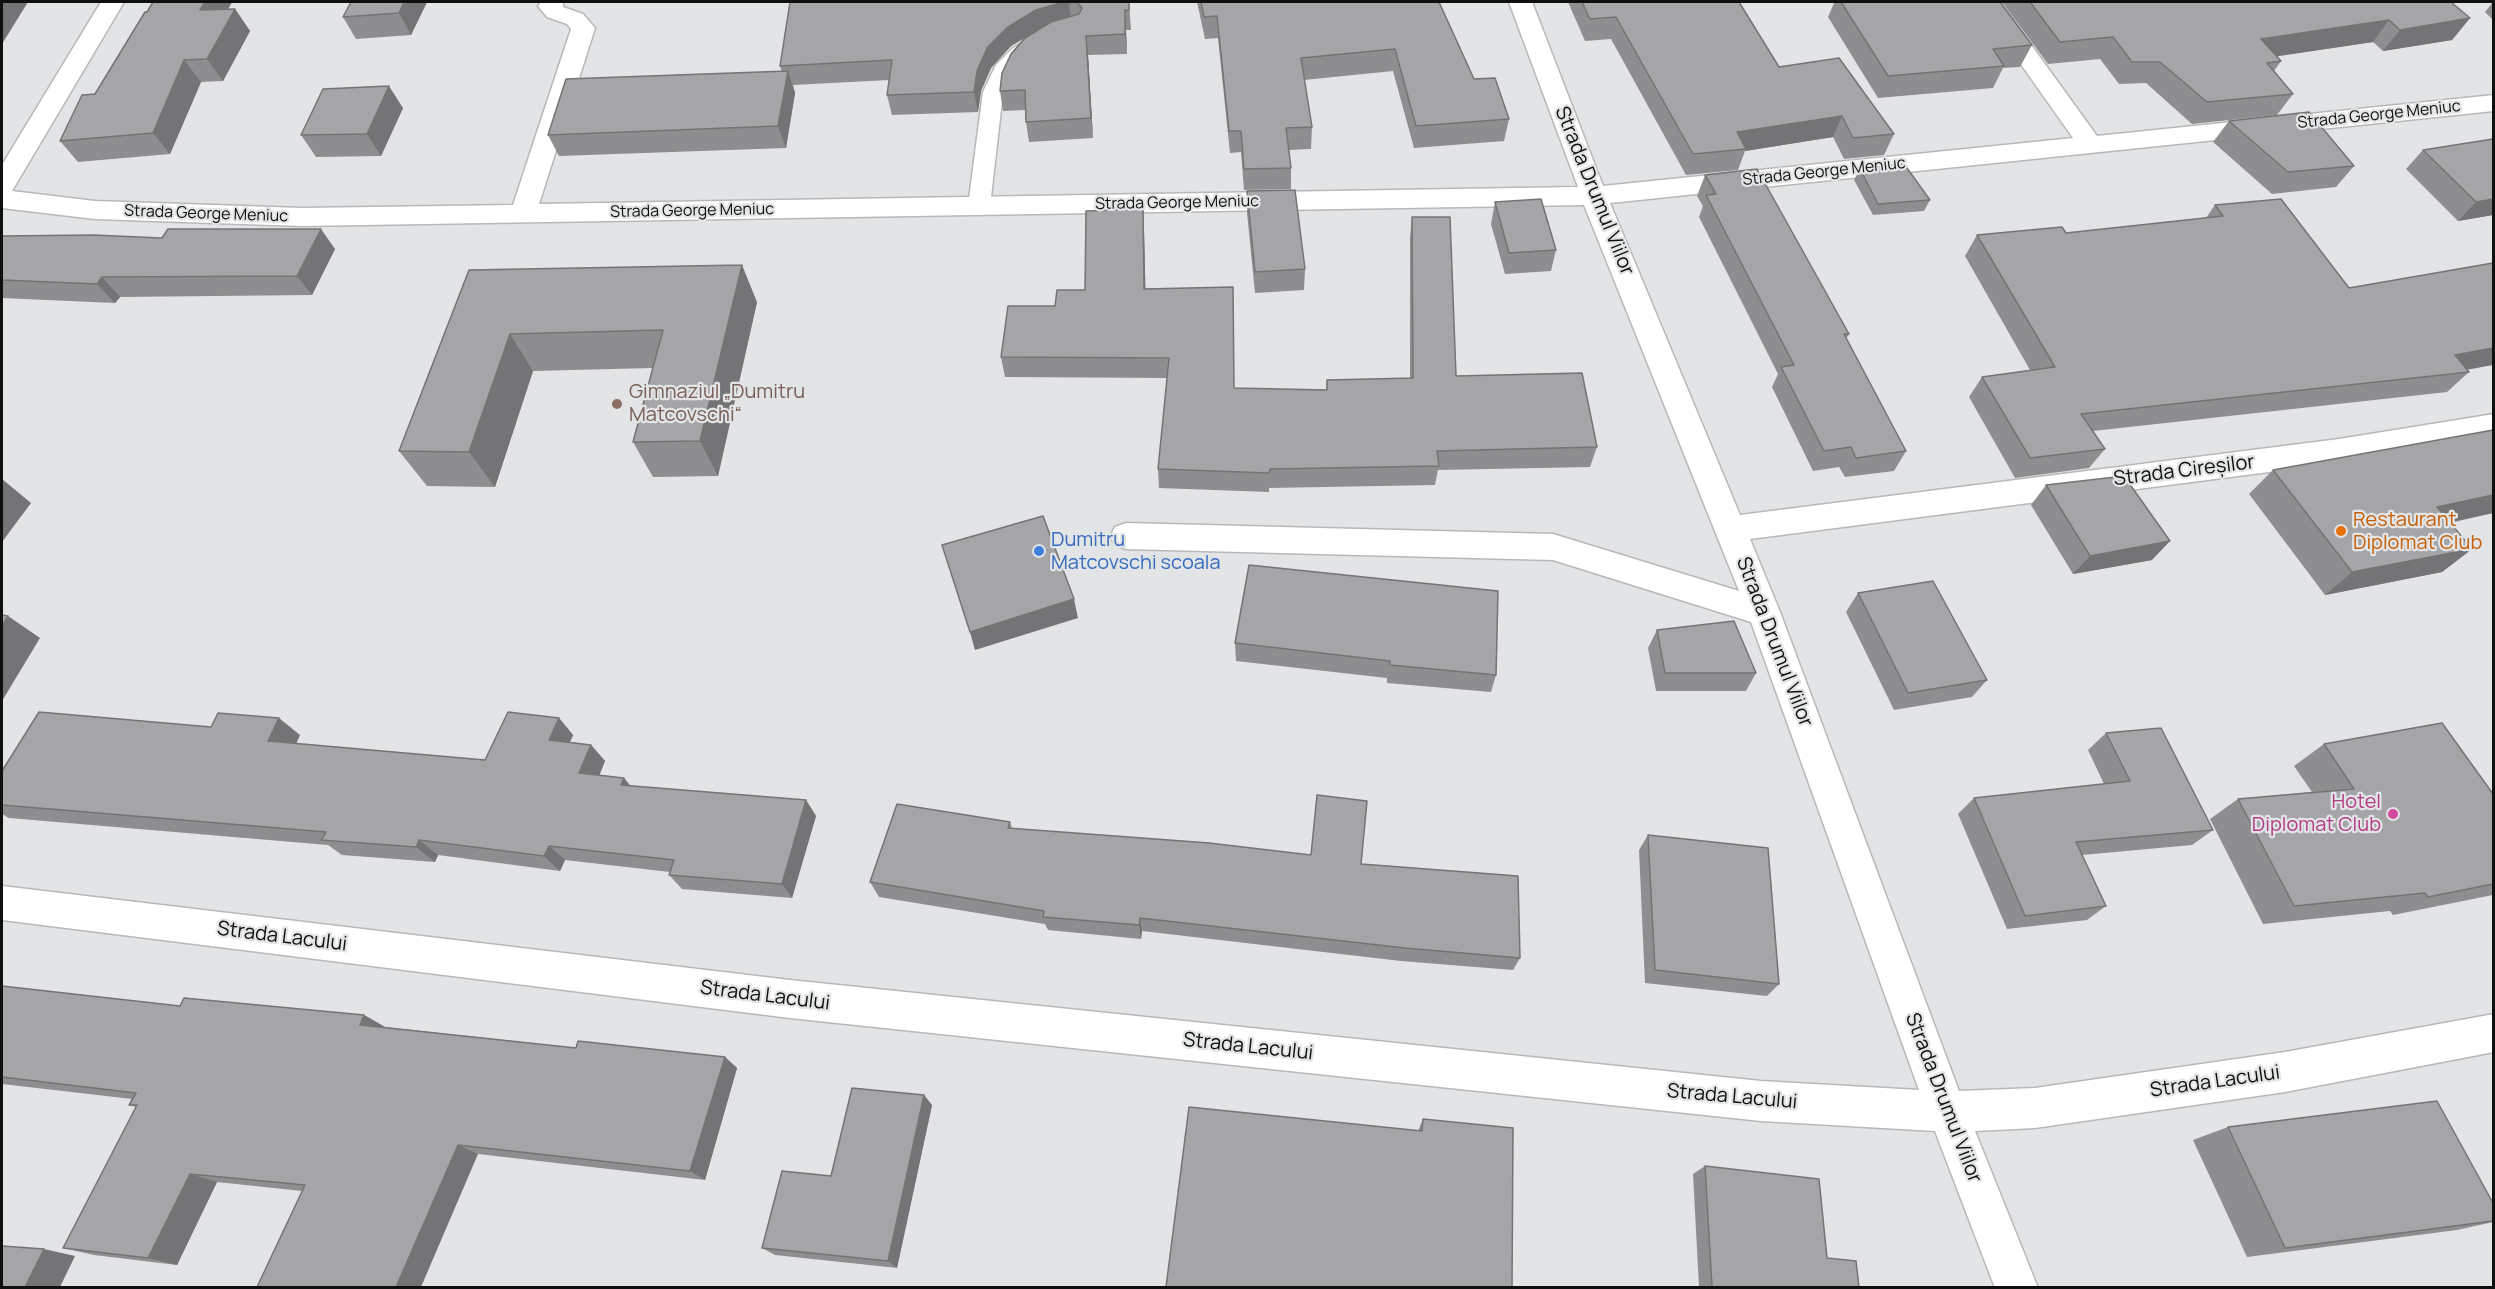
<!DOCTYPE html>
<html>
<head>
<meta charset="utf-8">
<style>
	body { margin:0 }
	#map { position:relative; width:2495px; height:1289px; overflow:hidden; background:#e2e4e6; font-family:Manrope,sans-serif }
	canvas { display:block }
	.frame { position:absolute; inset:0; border:3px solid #0e0f0f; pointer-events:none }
</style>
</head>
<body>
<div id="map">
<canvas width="2495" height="1289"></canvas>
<div class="frame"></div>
</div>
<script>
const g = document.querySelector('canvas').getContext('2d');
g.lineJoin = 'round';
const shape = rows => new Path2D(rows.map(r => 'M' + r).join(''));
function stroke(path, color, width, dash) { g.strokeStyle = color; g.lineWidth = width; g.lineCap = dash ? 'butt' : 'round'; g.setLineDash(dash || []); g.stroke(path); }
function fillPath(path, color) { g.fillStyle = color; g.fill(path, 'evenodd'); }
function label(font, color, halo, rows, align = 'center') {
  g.font = font + ' Manrope,sans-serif'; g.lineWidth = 4.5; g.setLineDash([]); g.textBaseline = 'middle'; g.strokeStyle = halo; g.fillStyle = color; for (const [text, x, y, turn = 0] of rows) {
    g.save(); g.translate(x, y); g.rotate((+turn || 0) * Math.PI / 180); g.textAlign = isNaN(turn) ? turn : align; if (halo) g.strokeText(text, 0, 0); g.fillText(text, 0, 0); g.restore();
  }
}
const lane = shape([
	[1032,38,1039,40,1042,44,1012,72,1003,92,990,206,987,211,979,213,971,211,968,206,983,92,996,65,1013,48,1032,38]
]);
const street = shape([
	[101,2,124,2,12,191,95,201,302,208,513,205,571,29,567,24,547,17,538,6,541,2,563,2,563,7,583,14,595,28,539,204,1578,187,1509,2,1532,2,1603,186,2073,138,1977,2,2000,2,2097,136,2494,95,2494,111,1610,203,1740,515,2339,439,2494,414,2494,436,2339,463,1750,539,1780,612,1959,1091,2035,1088,2285,1052,2494,1014,2494,1052,2285,1092,2035,1128,1975,1131,2038,1288,1995,1288,1935,1131,1761,1121,790,1018,2,920,2,886,790,980,1761,1081,1919,1090,1751,622,1553,560,1126,549,1115,545,1110,536,1115,527,1126,523,1553,534,1739,591,1584,205,302,226,95,219,2,208,2,165,101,2]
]);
stroke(lane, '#b6b8ba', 3);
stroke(street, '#b6b8ba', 3);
fillPath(lane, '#fff');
fillPath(street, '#fff');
fillPath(shape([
	[153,2,232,2,228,9,235,9,250,31,223,81,201,82,170,154,78,162,60,141,95,94],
	[427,2,411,35,356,39,343,17],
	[800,2,1129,2,1131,30,1126,30,1127,54,1088,55,1093,138,1029,142,1026,122,1025,110,1003,111,1000,91,1039,30,1011,46,991,68,981,91,978,112,892,115,887,95,889,80,793,85,795,93,786,148,559,156,548,135,782,72,780,66],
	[1197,2,1439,2,1474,79,1509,119,1504,141,1414,148,1393,71,1304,80,1312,127,1311,149,1289,150,1291,168,1291,189,1244,190,1241,152,1230,153,1218,38,1205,39],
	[1568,2,1739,2,1779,67,1894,134,1884,155,1844,159,1833,137,1745,151,1738,170,1686,175,1611,39,1585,41],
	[1833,2,2000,2,2032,45,2020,67,2003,68,1993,88,1878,98,1828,17,1834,3],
	[2002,2,2451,2,2470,18,2452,40,2383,51,2373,42,2276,56,2281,61,2274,71,2293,94,2277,115,2192,124,2146,83,2119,84,2100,59,2048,64],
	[2493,2,2493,20,2485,12],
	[403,108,381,156,316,157,301,135],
	[2229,121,2354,166,2336,187,2272,194,2213,142],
	[2423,150,2493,215,2458,221,2406,169],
	[1860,169,1930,200,1924,211,1873,215,1854,180],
	[1705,175,1849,334,1846,339,1906,451,1894,471,1845,477,1839,467,1813,471,1772,387,1778,374,1699,217,1703,206,1697,196],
	[1247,191,1305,269,1304,290,1255,293,1247,213],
	[1495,202,1556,250,1551,271,1505,274,1491,224],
	[2215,205,2349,288,2469,372,2447,392,2093,431,2105,449,2089,468,2015,478,1969,397,1982,377,2030,370,1965,256,1977,235,2066,233,2206,218],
	[1143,209,1144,230,1145,289,1234,388,1326,390,1327,380,1410,378,1410,238,1412,217,1456,376,1597,447,1590,467,1438,470,1435,485,1269,488,1269,492,1159,488,1158,469,1167,378,1005,377,1001,357,1055,306,1085,290],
	[2,236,335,249,312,295,120,297,115,303,2,298],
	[469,270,757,302,718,476,653,477,633,442,653,368,533,371,495,487,427,486,399,451],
	[2493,430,2493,513,2450,523,2472,549,2442,572,2325,595,2249,494,2273,470],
	[2046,485,2152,560,2073,574,2031,505],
	[1249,565,1496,675,1491,692,1387,683,1387,678,1236,661,1235,643],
	[1858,593,1987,680,1972,697,1894,710,1846,612],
	[1657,630,1756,673,1746,691,1656,691,1648,648],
	[559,718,573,735,570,742,591,745,605,761,599,775,624,778,630,786,806,800,816,816,792,898,682,889,669,875,670,872,565,860,560,871,438,855,435,862,342,855,328,845,9,818,2,814,2,771,300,735,296,744,485,760],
	[2106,733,2213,830,2192,845,2082,855,2106,906,2087,920,2007,929,1958,814,1974,798,2104,784,2088,750],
	[2324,744,2493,794,2493,895,2393,915,2390,911,2263,924,2210,819,2238,799,2312,792,2294,766],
	[1010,822,1012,828,1361,864,1520,958,1513,970,1401,961,1142,931,1141,939,1048,930,1045,924,879,897,870,882],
	[1648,835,1779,984,1767,996,1645,983,1639,850],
	[2,986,180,1006,364,1015,385,1027,576,1048,725,1057,737,1068,705,1180,478,1154,302,1191,217,1182,177,1265,94,1255,63,1248,136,1107,129,1105,132,1099,2,1084],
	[932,1105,897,1268,775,1255,762,1248,831,1176],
	[1423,1119,1512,1287,1418,1131],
	[2228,1127,2493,1203,2493,1222,2457,1230,2247,1257,2193,1140],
	[1705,1166,1827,1258,1859,1287,1699,1287,1693,1174]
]), '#8e8e90');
fillPath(shape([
	[2,2,28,2,2,44],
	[205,2,232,2,215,32,200,10],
	[404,2,427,2,411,35,399,13],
	[1064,2,1069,2,1071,20,1038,30,1011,46,991,68,981,91,978,112,974,92,977,71,987,48,1008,27,1036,10],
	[235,9,250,31,223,81,207,59],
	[1125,10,1126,30,1127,54,1125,34],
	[2470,18,2452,40,2383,51,2400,30],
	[2389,20,2373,42,2246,61,2261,39],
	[1086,36,1088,55,1093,138,1091,118],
	[184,60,201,82,170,154,153,133],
	[788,71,795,93,786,148,778,126],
	[389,86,403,108,381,156,367,134],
	[1842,116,1833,137,1745,151,1746,149,1737,132],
	[2493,199,2493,215,2458,221,2476,202],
	[1143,209,1144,230,1146,310,1144,289],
	[321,229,335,249,312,295,297,276],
	[742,265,757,302,718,476,700,441],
	[102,277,120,297,115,303,97,284],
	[510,334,533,371,495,487,469,452],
	[2493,348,2493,365,2433,376,2455,355],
	[2,479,31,503,2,542],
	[2493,495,2493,513,2408,531,2437,507],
	[2170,541,2152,560,2073,574,2090,556],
	[2472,549,2442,572,2325,595,2352,572],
	[1074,599,1078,618,975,650,970,632],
	[8,616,40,638,2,701,2,626],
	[279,718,300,735,289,758,268,741],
	[559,718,573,735,564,756,549,740],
	[591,745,605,761,594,789,579,773],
	[624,778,637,794,621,785],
	[806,800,816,816,792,898,782,884],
	[419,840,438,855,435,862,416,847],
	[549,846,565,860,560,871,544,856],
	[1140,918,1142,931,1141,939,1139,925],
	[364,1015,385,1027,360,1025],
	[725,1057,737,1068,705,1180,690,1171],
	[924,1095,932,1105,897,1268,888,1261],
	[458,1145,478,1154,421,1287,396,1287],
	[190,1174,217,1182,177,1265,148,1258],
	[44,1249,75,1256,60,1287,25,1287]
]), '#747476');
const building = shape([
	[153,2,205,2,200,10,235,9,207,59,184,60,153,133,60,141,82,95,95,94,145,12,147,12,153,2],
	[351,2,404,2,399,13,343,17,351,2],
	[790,2,1064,2,1036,10,1008,27,987,48,977,71,974,92,887,95,892,60,780,66,790,2],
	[1075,2,1129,2,1129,10,1125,10,1125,34,1086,36,1091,118,1026,122,1025,90,1000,91,1002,73,1011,54,1025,38,1051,22,1079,14,1082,8,1077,2,1075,2],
	[1201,2,1439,2,1474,79,1495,78,1509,119,1416,126,1395,49,1301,58,1312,127,1286,128,1291,168,1244,169,1241,131,1229,131,1217,16,1204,17,1201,2],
	[1582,2,1739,2,1779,67,1839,58,1894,134,1853,138,1842,116,1737,132,1746,149,1693,154,1616,17,1590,19,1582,2],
	[1841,2,2000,2,2032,45,1993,49,2004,66,1888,76,1841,2],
	[2030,2,2451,2,2470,18,2400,30,2389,20,2261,39,2281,61,2267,63,2293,94,2207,102,2160,62,2132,62,2113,37,2060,42,2030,2],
	[788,71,778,126,548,135,566,79,788,71],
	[389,86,367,134,301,135,323,89,389,86],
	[2309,112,2354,166,2288,172,2229,121,2309,112],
	[2493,139,2493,199,2476,202,2423,150,2493,139],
	[1904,164,1930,200,1878,204,1860,169,1904,164],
	[1757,169,1849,334,1844,334,1906,451,1856,458,1851,447,1824,451,1781,367,1794,365,1706,195,1716,194,1705,175,1757,169],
	[1295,190,1305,269,1255,272,1247,191,1295,190],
	[1541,199,1556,250,1509,253,1495,202,1541,199],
	[2281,199,2349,288,2493,263,2493,348,2455,355,2469,372,2081,414,2105,449,2030,458,1982,377,2055,367,1977,235,2062,227,2066,233,2223,216,2215,205,2281,199],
	[1143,209,1144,289,1233,287,1234,388,1327,390,1327,380,1413,378,1412,217,1450,217,1456,376,1582,373,1597,447,1437,451,1439,466,1270,469,1269,473,1158,469,1169,358,1001,357,1008,306,1055,306,1057,290,1085,290,1086,211,1143,209],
	[168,229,321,229,297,276,102,277,97,284,2,280,2,236,93,235,162,238,168,229],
	[742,265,700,441,633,442,663,330,510,334,469,452,399,451,469,270,742,265],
	[2493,430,2493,495,2437,507,2472,549,2352,572,2273,470,2493,430],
	[2124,476,2170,541,2090,556,2046,485,2124,476],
	[1043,516,1074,599,970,632,942,545,1043,516],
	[1249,565,1498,591,1496,675,1390,665,1390,661,1235,643,1249,565],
	[1933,581,1987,680,1908,693,1858,593,1933,581],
	[2,615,8,616,2,626,2,615],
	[1734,621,1756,673,1665,673,1657,630,1734,621],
	[39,712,211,727,218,713,279,718,268,741,485,760,508,712,559,718,549,740,591,745,579,773,624,778,621,785,806,800,782,884,669,875,674,860,549,846,544,856,419,840,416,847,321,840,326,832,2,805,2,771,39,712],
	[2442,723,2493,794,2493,884,2428,897,2425,893,2294,906,2238,799,2354,789,2324,744,2442,723],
	[2161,728,2213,830,2076,842,2106,906,2025,916,1974,798,2130,781,2106,733,2161,728],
	[1317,795,1367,801,1361,864,1518,876,1520,958,1405,948,1140,918,1139,925,1043,917,1044,911,870,882,897,804,1010,822,1008,828,1209,843,1311,855,1317,795],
	[1648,835,1768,848,1779,984,1655,970,1648,835],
	[2,986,180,1006,184,998,364,1015,360,1025,576,1048,578,1041,725,1057,690,1171,458,1145,396,1287,257,1287,305,1185,190,1174,148,1258,63,1248,137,1105,129,1105,136,1093,2,1077,2,986],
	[852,1088,924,1095,888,1261,762,1248,782,1171,831,1176,852,1088],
	[2437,1101,2493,1203,2493,1221,2285,1248,2228,1127,2437,1101],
	[1189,1107,1422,1131,1423,1119,1513,1128,1512,1287,1166,1287,1189,1107],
	[1705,1166,1819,1179,1827,1258,1856,1261,1859,1287,1712,1287,1705,1166],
	[2,1246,44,1249,25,1287,2,1287,2,1246]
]);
fillPath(building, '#a5a5a8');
stroke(building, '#747476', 1.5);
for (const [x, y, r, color] of [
	[617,404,6,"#8d6e63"],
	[2341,531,6,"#e8710a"],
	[1039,551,6,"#3f7fe0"],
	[2393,814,6,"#d1479c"]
]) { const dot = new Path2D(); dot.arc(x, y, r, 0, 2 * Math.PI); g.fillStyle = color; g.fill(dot); stroke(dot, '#e2e4e6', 2); }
label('16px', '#0e0f0f', '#e2e4e6', [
	["Strada George Meniuc",2379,115,-6],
	["Strada George Meniuc",1824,172,-6],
	["Strada George Meniuc",1177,203,-1],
	["Strada George Meniuc",692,211,-1],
	["Strada George Meniuc",206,214,2]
]);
label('20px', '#0e0f0f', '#e2e4e6', [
	["Strada Drumul Viilor",1594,191,68],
	["Strada Cireșilor",2184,471,-7],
	["Strada Drumul Viilor",1774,642,69],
	["Strada Lacului",282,937,7],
	["Strada Lacului",765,996,7],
	["Strada Lacului",1248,1047,6],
	["Strada Lacului",2215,1082,-8],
	["Strada Lacului",1732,1097,5],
	["Strada Drumul Viilor",1943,1098,69]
]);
label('20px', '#785e54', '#e2e4e6', [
	["Gimnaziul „Dumitru",629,392],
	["Matcovschi“",629,415]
], 'left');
label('20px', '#c56008', '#e2e4e6', [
	["Restaurant",2353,520],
	["Diplomat Club",2353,543]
], 'left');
label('20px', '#366cbe', '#e2e4e6', [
	["Dumitru",1051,540],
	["Matcovschi scoala",1051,563]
], 'left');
label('20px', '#b23c85', '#e2e4e6', [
	["Hotel",2381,802],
	["Diplomat Club",2381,825]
], 'right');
</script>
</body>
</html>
